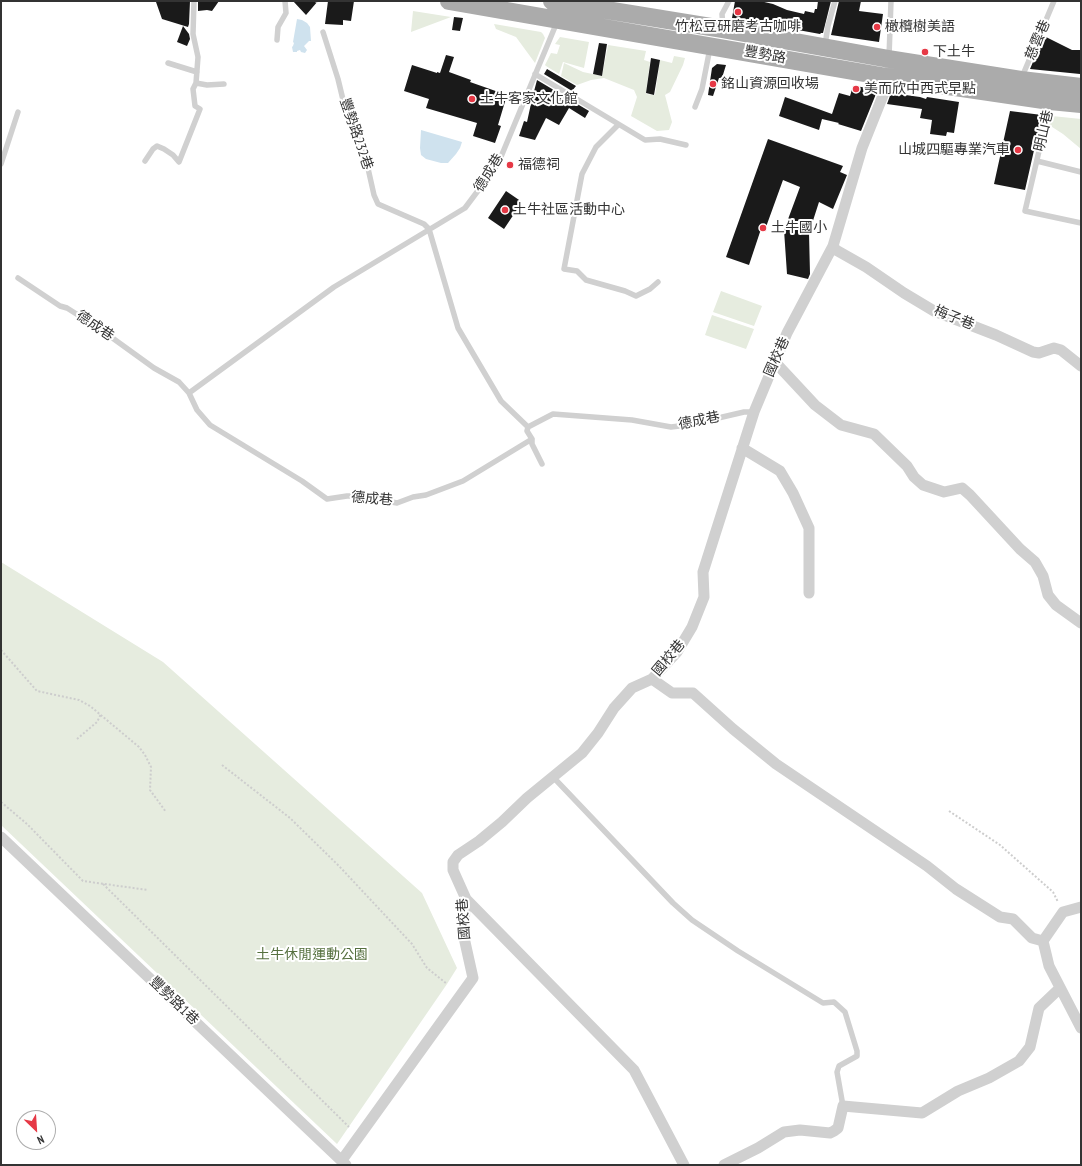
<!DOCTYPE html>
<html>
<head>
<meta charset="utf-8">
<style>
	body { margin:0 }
	#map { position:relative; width:1082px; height:1166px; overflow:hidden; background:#fff; font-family:"PT Sans Narrow",sans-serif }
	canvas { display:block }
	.frame { position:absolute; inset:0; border:2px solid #333; pointer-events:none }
	.north { position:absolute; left:16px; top:1110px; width:40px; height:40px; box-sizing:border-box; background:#fff; border:1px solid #adadad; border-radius:50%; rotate:155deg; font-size:11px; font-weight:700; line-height:16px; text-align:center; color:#333 }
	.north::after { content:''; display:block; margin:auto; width:14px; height:18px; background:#e63946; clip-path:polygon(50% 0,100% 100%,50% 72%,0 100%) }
</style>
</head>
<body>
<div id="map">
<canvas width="1082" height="1166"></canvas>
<div class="frame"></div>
<div class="north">N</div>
</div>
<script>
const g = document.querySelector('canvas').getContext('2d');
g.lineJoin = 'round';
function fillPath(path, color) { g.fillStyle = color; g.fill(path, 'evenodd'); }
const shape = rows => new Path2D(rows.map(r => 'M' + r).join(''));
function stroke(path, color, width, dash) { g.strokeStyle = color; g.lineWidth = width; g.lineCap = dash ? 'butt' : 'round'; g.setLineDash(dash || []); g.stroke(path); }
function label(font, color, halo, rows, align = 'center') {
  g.font = font + ' "PT Sans Narrow","Noto Sans TC",sans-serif'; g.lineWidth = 4; g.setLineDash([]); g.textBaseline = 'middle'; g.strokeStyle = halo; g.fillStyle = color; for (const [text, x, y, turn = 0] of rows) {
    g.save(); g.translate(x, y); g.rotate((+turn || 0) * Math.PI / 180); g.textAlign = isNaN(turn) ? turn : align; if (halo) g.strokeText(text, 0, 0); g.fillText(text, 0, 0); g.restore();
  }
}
fillPath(shape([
	[413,11,451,17,411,32],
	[494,24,541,32,543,34,545,38,535,63,516,37,496,29],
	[560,37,589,42,584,68,563,62,559,74,546,66,545,65,551,53,557,54,560,45,555,44],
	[608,45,646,51,644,60,650,62,646,94,655,95,660,60,672,63,674,56,685,58,683,65,670,92,665,95,672,122,669,130,657,131,631,116,637,97,634,90,604,78,591,80,577,85,561,76,564,63,583,72,602,76],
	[1052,116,1081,119,1081,149,1063,134,1049,125],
	[721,291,762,306,754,326,713,312],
	[712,315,754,329,746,349,705,335],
	[1,562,163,662,422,893,457,968,447,984,337,1144,1,825]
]), '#e6ecdf');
fillPath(shape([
	[297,19,302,20,307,23,310,27,311,41,309,41,304,46,307,50,305,53,301,52,300,50,297,51,297,52,293,52,292,47,293,46,294,43,293,42],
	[421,130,462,142,460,148,456,154,448,163,441,163,426,159,421,155,420,148]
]), '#cfe2ee');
fillPath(shape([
	[161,1,190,1,189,24,188,27,162,19,156,2,161,2],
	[198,1,219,1,212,11,207,10,198,11],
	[293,1,318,1,306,15],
	[328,1,354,1,351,21,343,20,343,25,325,24],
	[735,1,760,1,773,4,787,10,804,14,805,11,814,13,815,9,817,9,818,1,831,1,823,33,821,33,820,34,732,18],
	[839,1,861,1,859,11,883,14,879,42,831,35],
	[454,17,463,18,460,31,452,30],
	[183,26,189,34,190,39,187,46,177,42],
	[1044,36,1072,50,1081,50,1080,74,1030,69],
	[599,43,607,44,602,76,593,74],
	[446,55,454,57,449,72,471,80,470,82,507,95,498,125,501,126,495,143,473,136,477,123,426,108,429,99,404,91,412,65,437,73,437,72,440,73],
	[651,58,660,60,654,95,646,93],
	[717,64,726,65,722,78,719,78,713,96,708,95,712,68],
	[547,69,576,86,572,91,544,74],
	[537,80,589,111,585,118,569,108,559,125,546,118,535,140,519,136,524,121,527,122,532,99],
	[853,86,878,89,861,131,838,124,839,123,822,119,819,130,779,116,785,97,832,114,839,93,850,96],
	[891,93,920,97,926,99,927,97,959,102,954,133,947,132,946,136,930,134,932,120,920,118,922,109,887,104],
	[1010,111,1042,115,1025,190,994,184],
	[768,139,843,166,840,172,847,175,833,209,819,202,809,233,810,274,808,279,787,274,784,230,800,187,783,180,766,227,762,226,749,265,726,257],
	[506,191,522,202,504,229,488,218]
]), '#1a1a1a');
stroke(shape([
	[316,1,317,3],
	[1,650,37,691,79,700,90,706,139,747,145,755,151,767,150,790,166,812],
	[77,739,97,722,101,714],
	[222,765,290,818,339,866,412,944,427,968,447,984],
	[1,802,27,824,83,881,148,890],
	[949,811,1000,845,1053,892,1058,902],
	[103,884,349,1127]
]), '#cdcdcd', 2, [2, 2]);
stroke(shape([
	[723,27,722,14,729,1],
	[323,32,338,79,345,108,351,126,356,132,365,155,374,195,378,204,424,224,429,229,458,328,501,401,528,427,527,431,532,439,532,444,542,464],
	[277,40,278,27,286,13,285,1],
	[825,45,828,26,835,1],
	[889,57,891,1],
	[168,63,197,72],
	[535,74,645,140,660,139,686,145],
	[1022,77,1054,1],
	[196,83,207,85,224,84],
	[1050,104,1025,211,1081,223],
	[695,107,702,89,710,48],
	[618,125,596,147,582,174,564,269,577,271,586,280,625,291,636,296,650,289,658,282],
	[145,161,153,149,157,146,164,149,173,155,179,162,200,109,195,106,193,89,196,83,198,57,193,34,194,1],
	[1037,161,1081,172],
	[1,164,18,112],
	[18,278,60,306,67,308,100,329,154,368,179,382,189,393,197,410,210,425,302,481,327,499,347,496,359,496,397,503,413,497,426,495,463,481,532,439],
	[189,393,334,287,465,208,498,164,557,22],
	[528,427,553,414,632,420,671,427,688,425,744,412,754,412],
	[554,778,673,903,692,920,738,951,823,1003,834,1002,845,1012,857,1051,857,1056,839,1066,837,1072,843,1106]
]), '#d0d0d0', 5.5);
stroke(shape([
	[833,246,836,250,866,267,904,293,934,311,996,335,1033,352,1039,353,1054,348,1061,350,1081,366],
	[774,361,815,405,841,425,874,434,907,466,914,477,923,485,944,492,962,488,970,495,1020,549,1035,562,1043,576,1048,595,1056,605,1081,623],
	[742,448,780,471,793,493,809,528,809,593],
	[652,679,672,693,693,693,733,729,776,764,927,866,956,889,1000,917,1013,919,1032,938,1043,941],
	[1,837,346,1165],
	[466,899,634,1070,684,1165],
	[1081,907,1063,912,1043,941,1049,966,1081,1028],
	[342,1160,473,978,463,933,466,899,453,870,453,862,458,855,479,841,502,822,527,798,582,753,598,733,614,708,632,688,652,679,677,652,692,627,704,597,703,572,754,412,787,333,833,246,862,148,884,93,888,72],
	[724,1165,758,1148,784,1132,800,1130,830,1133,834,1131,838,1128,843,1106,922,1113,958,1091,989,1078,1019,1061,1030,1047,1039,1008,1060,988]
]), '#d0d0d0', 11);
stroke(shape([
	[449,1,887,77,1050,101,1081,104],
	[552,1,723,29,889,59,1021,80,1081,87]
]), '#ababab', 18);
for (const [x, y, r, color] of [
	[738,12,4,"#e63946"],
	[877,27,4,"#e63946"],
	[925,52,4,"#e63946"],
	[713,84,4,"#e63946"],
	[856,89,4,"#e63946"],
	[472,99,4,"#e63946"],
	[1018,150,4,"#e63946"],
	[510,165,4,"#e63946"],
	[505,210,4,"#e63946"],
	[763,228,4,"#e63946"]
]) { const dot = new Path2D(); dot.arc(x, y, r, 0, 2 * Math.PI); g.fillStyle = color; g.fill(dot); stroke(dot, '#fff', 1.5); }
label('14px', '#333', '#fff', [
	["竹松豆研磨考古咖啡",738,27,"center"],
	["橄欖樹美語",885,27],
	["下土牛",933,52],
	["銘山資源回收場",721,84],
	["美而欣中西式早點",864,89],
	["土牛客家文化館",480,99],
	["山城四驅專業汽車",1010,150,"right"],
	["福德祠",518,165],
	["土牛社區活動中心",513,210],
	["土牛國小",771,228]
], 'left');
label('14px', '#333', '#fff', [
	["慈雲巷",1038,40,-67],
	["豐勢路",765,55,10],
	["明山巷",1044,131,-77],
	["豐勢路232巷",356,134,71],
	["德成巷",489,173,-58],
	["梅子巷",954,318,22],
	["德成巷",95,326,34],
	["國校巷",777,357,-66],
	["德成巷",699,421,-11],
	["德成巷",372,499,5],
	["國校巷",669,658,-50],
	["國校巷",464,919,-94],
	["豐勢路1巷",174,1001,44]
]);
label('14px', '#56703f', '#fff', [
	["土牛休閒運動公園",312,955]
]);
</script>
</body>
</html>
